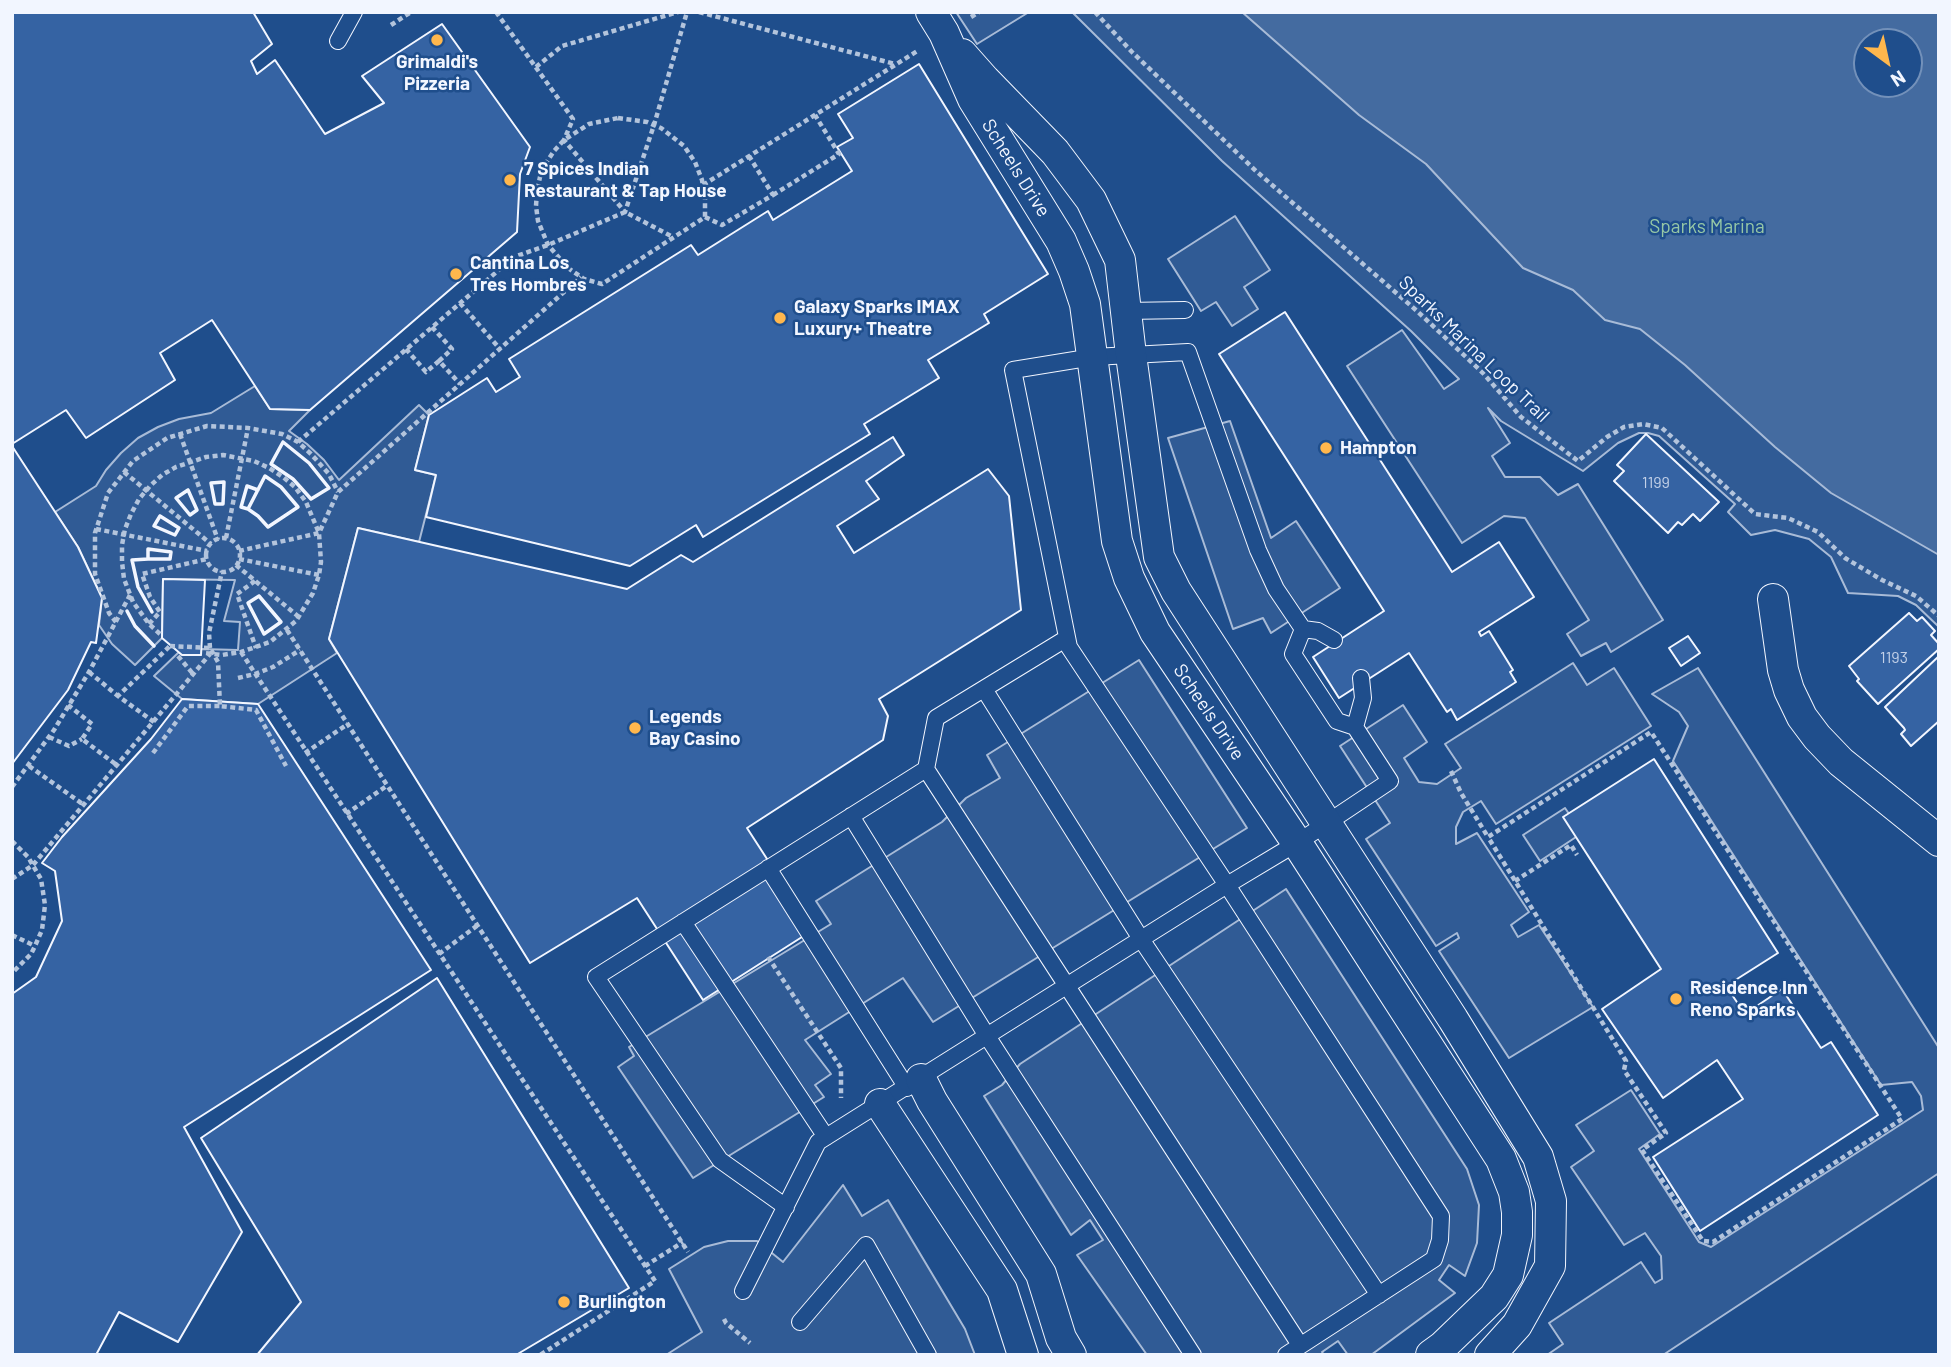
<!DOCTYPE html>
<html>
<head>
<meta charset="utf-8">
<style>
	body { margin:0 }
	#map { position:relative; width:1951px; height:1367px; overflow:hidden; background:#1f4e8c; font-family:Barlow,sans-serif }
	canvas { display:block }
	.frame { position:absolute; inset:0; border:14px solid #f2f6ff; pointer-events:none }
	.north { position:absolute; left:1853px; top:28px; width:70px; height:70px; box-sizing:border-box; background:#1f4e8c; border:2px solid #7391ba; border-radius:50%; rotate:147deg; font-size:19px; font-weight:700; line-height:28px; text-align:center; color:#f2f6ff }
	.north::after { content:''; display:block; margin:auto; width:24px; height:32px; background:#ffb74d; clip-path:polygon(50% 0,100% 100%,50% 72%,0 100%) }
</style>
</head>
<body>
<div id="map">
<canvas width="1951" height="1367"></canvas>
<div class="frame"></div>
<div class="north">N</div>
</div>
<script>
const g = document.querySelector('canvas').getContext('2d');
g.lineJoin = 'round';
function fillPath(path, color) { g.fillStyle = color; g.fill(path, 'evenodd'); }
const shape = rows => new Path2D(rows.map(r => 'M' + r).join(''));
function stroke(path, color, width, dash) { g.strokeStyle = color; g.lineWidth = width; g.lineCap = dash ? 'butt' : 'round'; g.setLineDash(dash || []); g.stroke(path); }
function label(font, color, halo, rows, align = 'center') {
  g.font = font + ' Barlow,sans-serif'; g.lineWidth = 5; g.setLineDash([]); g.textBaseline = 'middle'; g.strokeStyle = halo; g.fillStyle = color; for (const [text, x, y, turn = 0] of rows) {
    g.save(); g.translate(x, y); g.rotate((+turn || 0) * Math.PI / 180); g.textAlign = isNaN(turn) ? turn : align; if (halo) g.strokeText(text, 0, 0); g.fillText(text, 0, 0); g.restore();
  }
}
const built = shape([
	[956,12,1029,12,977,44,956,12],
	[1072,12,1939,12,1939,627,1916,605,1898,596,1848,593,1831,557,1809,539,1775,530,1751,535,1728,512,1735,504,1659,436,1648,433,1639,433,1618,443,1583,471,1501,421,1488,408,1510,443,1492,456,1505,477,1540,477,1558,495,1578,484,1663,620,1611,652,1606,643,1581,656,1567,634,1589,620,1525,518,1504,516,1462,543,1347,366,1402,330,1444,389,1459,379,1411,331,1222,161,1072,12],
	[1867,42,1909,42,1909,84,1867,84,1867,42],
	[1235,216,1270,270,1244,287,1258,309,1232,326,1216,302,1201,311,1168,259,1235,216],
	[255,386,270,409,310,410,289,431,307,444,324,460,339,480,419,405,429,415,415,470,436,475,419,542,358,528,329,639,337,653,258,704,182,699,154,676,179,652,201,655,201,649,238,650,240,622,224,621,235,580,163,579,162,638,135,665,112,644,99,625,102,598,78,547,55,512,96,486,106,470,121,453,138,438,158,427,179,419,211,413,255,386],
	[1230,421,1271,538,1296,521,1340,588,1271,633,1263,618,1233,629,1168,438,1230,421],
	[1139,660,1247,828,933,1022,903,978,805,1040,831,1074,815,1085,824,1097,693,1178,618,1067,634,1056,629,1047,831,924,816,901,942,822,966,798,1000,778,987,755,1139,660],
	[1573,663,1587,685,1614,668,1651,726,1496,824,1481,801,1463,812,1456,827,1456,844,1477,833,1529,912,1511,925,1518,937,1539,925,1593,1007,1509,1058,1439,951,1459,938,1457,933,1436,946,1366,839,1390,823,1340,746,1403,705,1427,742,1404,758,1419,782,1437,784,1461,768,1445,744,1573,663],
	[1698,668,1939,1048,1939,1173,1663,1355,1547,1355,1563,1344,1549,1323,1641,1262,1655,1283,1662,1279,1661,1256,1645,1233,1624,1245,1571,1167,1594,1151,1576,1125,1631,1090,1660,1134,1639,1149,1699,1242,1711,1247,1923,1110,1921,1096,1912,1082,1881,1085,1673,761,1688,726,1679,712,1652,694,1698,668],
	[1565,808,1582,833,1540,861,1523,835,1565,808],
	[1286,889,1467,1169,1479,1205,1477,1243,1465,1276,1449,1265,1439,1280,1455,1293,1371,1355,1348,1355,1338,1341,1322,1352,1324,1355,1147,1355,1077,1255,1103,1240,1090,1220,1071,1235,984,1096,1002,1085,1020,1064,1286,889],
	[843,1185,862,1216,888,1200,965,1329,975,1355,666,1355,702,1332,669,1269,704,1247,728,1241,757,1241,783,1262,843,1185]
]);
fillPath(built, '#305b95');
stroke(built, '#a8bbd7', 2);
const water = shape([
	[1242,12,1939,12,1939,555,1831,493,1775,447,1685,365,1640,329,1605,320,1573,290,1523,268,1426,164,1359,115,1242,12],
	[1867,42,1909,42,1909,84,1867,84,1867,42]
]);
fillPath(water, '#446ba0');
stroke(water, '#a8bbd7', 2);
const building = shape([
	[12,12,253,12,272,44,251,61,257,74,275,60,325,134,384,103,362,76,442,24,530,147,520,174,517,232,310,410,270,409,212,320,160,353,175,380,86,438,66,410,12,444,12,12],
	[919,64,1048,274,984,314,989,323,928,360,939,378,864,424,870,434,703,537,696,525,630,566,426,517,436,475,415,470,429,415,487,378,496,392,520,377,509,359,691,245,698,255,768,211,773,220,852,171,837,147,853,138,838,114,919,64],
	[1285,312,1452,572,1499,542,1534,597,1479,632,1481,636,1489,631,1513,670,1510,672,1516,682,1457,720,1451,709,1447,712,1409,653,1339,698,1313,657,1384,611,1219,354,1285,312],
	[1646,434,1719,502,1700,521,1693,514,1682,525,1678,522,1668,533,1614,481,1624,471,1617,465,1646,434],
	[893,437,904,455,866,481,879,499,837,526,854,553,988,469,1009,496,1021,610,879,699,888,716,883,740,747,828,813,930,703,1000,637,898,530,963,329,639,358,528,627,589,681,555,693,562,893,437],
	[12,446,78,547,102,598,96,643,91,642,68,690,12,764,12,446],
	[163,579,205,580,201,655,182,655,162,638,163,579],
	[1909,613,1917,621,1922,617,1935,631,1931,635,1939,644,1939,649,1878,704,1857,681,1859,679,1849,666,1909,613],
	[1688,636,1700,653,1681,666,1669,648,1688,636],
	[1939,656,1939,721,1911,746,1901,734,1905,730,1904,728,1885,707,1939,656],
	[182,699,258,704,431,970,184,1127,242,1232,178,1342,119,1312,96,1355,12,1355,12,994,36,977,62,921,55,871,42,863,62,837,151,739,182,699],
	[1654,759,1778,953,1726,986,1745,1014,1782,989,1821,1048,1831,1042,1878,1115,1700,1231,1653,1157,1743,1099,1717,1060,1663,1098,1602,1009,1661,969,1563,817,1654,759],
	[437,978,629,1288,516,1355,257,1355,301,1302,201,1138,437,978]
]);
fillPath(building, '#3563a3');
stroke(building, '#f2f6ff', 2);
const service = shape([
	[338,41,354,12],
	[1126,311,1185,310],
	[1303,629,1318,631,1334,640],
	[984,689,1141,939,1379,1295],
	[1355,727,1363,698,1361,678],
	[926,769,1300,1345],
	[851,816,987,1036,1193,1355],
	[768,868,907,1088],
	[683,922,826,1137],
	[786,1207,720,1160,596,977,926,769,936,718,1067,638],
	[743,1291,818,1142,1227,885,1297,843,1390,781,1355,727,1337,721,1293,654,1303,629,1276,589,1258,550,1188,352,1093,357,1013,370,1069,647,1227,885,1441,1216,1440,1240,1434,1259,1286,1355],
	[800,1322,866,1245,928,1355]
]);
const minor = shape([
	[931,12,944,33,973,99,1061,241,1074,271,1085,304,1117,541,1129,578,1155,632,1297,843,1501,1159,1514,1192,1517,1212,1517,1235,1508,1275,1494,1297,1442,1347,1431,1355],
	[962,54,985,80,1055,152,1091,200,1120,260,1131,355,1159,557,1176,591,1453,1019,1538,1157,1551,1201,1550,1266,1517,1325,1490,1355],
	[1773,599,1783,670,1789,690,1802,717,1817,737,1841,762,1939,841],
	[921,1079,932,1101,1041,1274,1061,1338,1071,1355],
	[880,1104,1002,1290,1023,1355]
]);
stroke(service, '#f2f6ff', 18);
stroke(minor, '#f2f6ff', 32);
stroke(shape([
	[496,12,573,119,564,140,625,212,654,125,687,12],
	[699,12,895,64],
	[1095,12,1132,52,1256,171,1417,311,1483,373,1521,417,1578,461,1607,437,1624,427,1643,424,1662,428,1755,514,1788,518,1818,532,1845,558,1882,580,1916,596,1939,616],
	[971,17,979,12],
	[391,25,411,12],
	[536,67,562,46,678,12],
	[618,118,647,122,661,128,684,146,695,162,702,180,705,199,705,217,602,284,584,279,568,268,548,245,538,221,536,206,537,191,540,177,546,163,554,151,564,140,589,124,618,118],
	[703,185,919,50],
	[773,195,839,154,815,115],
	[705,217,722,225,773,195,749,156],
	[460,303,500,349],
	[432,327,452,349,439,361],
	[406,349,426,372,439,361,460,384],
	[180,434,218,540],
	[298,442,514,257,548,245,625,212,673,237],
	[124,472,211,544],
	[96,529,207,551],
	[226,538,248,428],
	'206 555a17 17 0 1 1 34 0a17 17 0 1 1-34 0Z',
	[239,551,319,533,338,492,581,277],
	[239,559,319,575],
	[236,565,299,617],
	[255,581,237,594,256,648],
	[116,622,109,613,95,574,95,533,108,493,133,461,167,438,207,426,248,428,282,434,298,442,311,454,329,474,338,492],
	[149,624,160,612,150,597,142,574,207,559],
	[287,630,688,1252],
	[160,634,149,624,133,602,124,579,122,562,122,545,125,529,131,514,139,499,150,486,162,475,176,467,206,457,223,455,254,461,269,468,283,477,295,487,306,502,319,533,321,562,319,575,313,593,296,621,270,642,241,652,222,655,205,653],
	[210,648,209,633,222,571],
	[241,652,655,1281,540,1355],
	[178,656,194,675],
	[89,672,118,696],
	[238,678,255,674,273,667,300,650],
	[68,705,92,724,82,739,118,766],
	[154,722,118,696,170,646],
	[49,737,69,746,82,739],
	[153,753,188,706,220,706],
	[305,753,348,724],
	[29,766,84,805],
	[1451,771,1461,793,1488,837,1651,732,1902,1119,1713,1242,1703,1241,1642,1150,1666,1133,1624,1070,1626,1061,1488,837],
	[12,787,54,730,89,672,130,595],
	[346,814,388,785],
	[12,841,28,857,41,879,45,905,42,930,35,946,31,954,12,973],
	[12,879,33,865,210,654],
	[1515,881,1571,845,1577,855],
	[12,935,35,946],
	[439,954,478,925],
	[768,957,841,1068,841,1098],
	[645,1266,683,1242],
	[724,1319,726,1323,750,1343]
]), '#b3c4dc', 4.5, [5, 3.5]);
stroke(service, '#1f4e8c', 16);
stroke(minor, '#1f4e8c', 30);
stroke(shape([
	[170,646,210,648,218,662,220,706,256,710,286,766]
]), '#b3c4dc', 4.5, [5, 3.5]);
stroke(shape([
	[283,442,309,463,329,488,311,499,293,479,271,464,283,442],
	[224,482,223,504,215,504,211,483,224,482],
	[188,490,197,510,190,515,176,498,188,490],
	[248,509,258,516,268,527,298,507,281,487,265,476,248,509,241,507,247,486,258,490],
	[160,516,179,528,175,535,154,526,160,516],
	[148,549,171,552,170,559,148,559,148,549],
	[148,559,132,560,138,587,152,612],
	[259,596,281,622,264,634,248,603,259,596],
	[127,611,135,626,154,646]
]), '#f2f6ff', 3.5);
for (const [x, y, r, color] of [
	[437,40,7,"#ffb74d"],
	[510,180,7,"#ffb74d"],
	[456,274,7,"#ffb74d"],
	[780,318,7,"#ffb74d"],
	[1326,448,7,"#ffb74d"],
	[635,728,7,"#ffb74d"],
	[1676,999,7,"#ffb74d"],
	[564,1302,7,"#ffb74d"]
]) { const dot = new Path2D(); dot.arc(x, y, r, 0, 2 * Math.PI); g.fillStyle = color; g.fill(dot); stroke(dot, '#1f4e8c', 2.5); }
label('16px', '#c3d1e8', null, [
	["1199",1656,483],
	["1193",1894,658]
]);
label('bold 19px', '#f2f6ff', '#1f4e8c', [
	["Grimaldi's",437,62,"center"],
	["Pizzeria",437,84,"center"],
	["7 Spices Indian",524,169],
	["Restaurant & Tap House",524,191],
	["Cantina Los",470,263],
	["Tres Hombres",470,285],
	["Galaxy Sparks IMAX",794,307],
	["Luxury+ Theatre",794,329],
	["Hampton",1340,448],
	["Legends",649,717],
	["Bay Casino",649,739],
	["Residence Inn",1690,988],
	["Reno Sparks",1690,1010],
	["Burlington",578,1302]
], 'left');
label('19px', '#f2f6ff', '#1f4e8c', [
	["Scheels Drive",1016,168,58],
	["Sparks Marina Loop Trail",1474,349,44],
	["Scheels Drive",1209,712,56]
]);
label('19px', '#97c8a6', '#1f4e8c', [
	["Sparks Marina",1707,227]
]);
</script>
</body>
</html>
